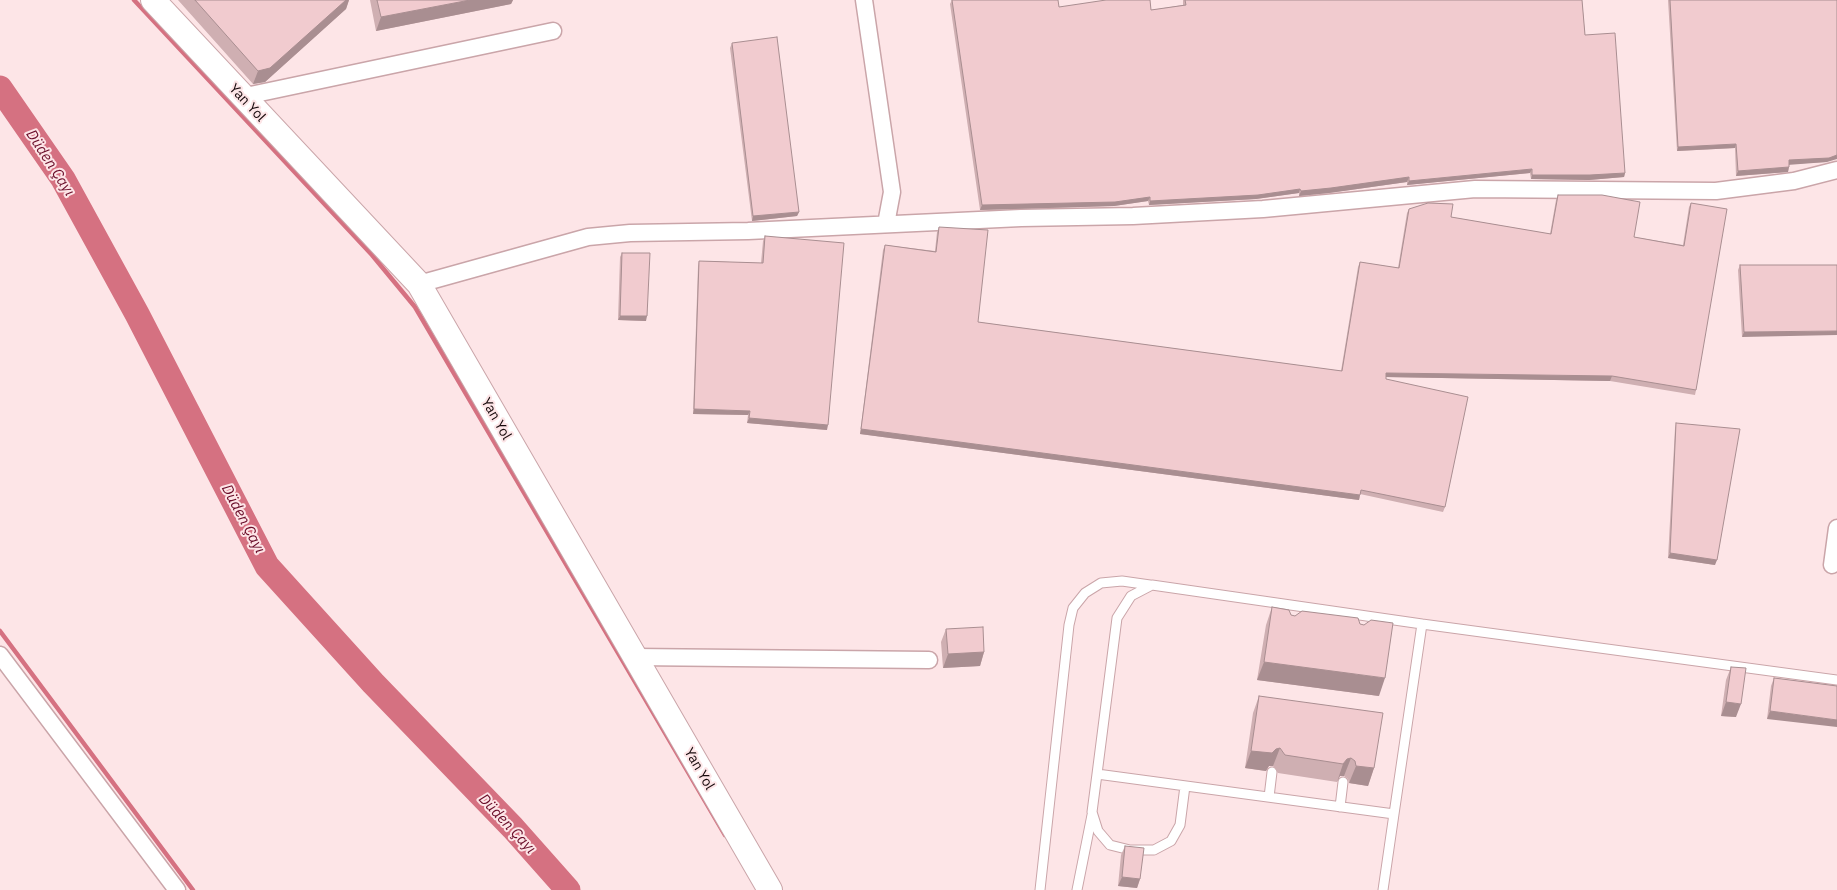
<!DOCTYPE html>
<html>
<head>
<meta charset="utf-8">
<style>
	body { margin:0 }
	canvas { display:block; background:#fde5e7 }
</style>
</head>
<body>
<canvas width="1837" height="890"></canvas>
<script>
const g = document.querySelector('canvas').getContext('2d');
g.lineJoin = 'round';
const shape = rows => new Path2D(rows.map(r => 'M' + r).join(''));
function stroke(path, color, width, dash) { g.strokeStyle = color; g.lineWidth = width; g.lineCap = dash ? 'butt' : 'round'; g.setLineDash(dash || []); g.stroke(path); }
function fillPath(path, color) { g.fillStyle = color; g.fill(path, 'evenodd'); }
function label(font, color, halo, rows, align = 'center') {
  g.font = font + ' "IBM Plex Sans",sans-serif'; g.lineWidth = 4; g.setLineDash([]); g.textBaseline = 'middle'; g.strokeStyle = halo; g.fillStyle = color; for (const [text, x, y, turn = 0] of rows) {
    g.save(); g.translate(x, y); g.rotate((+turn || 0) * Math.PI / 180); g.textAlign = isNaN(turn) ? turn : align; if (halo) g.strokeText(text, 0, 0); g.fillText(text, 0, 0); g.restore();
  }
}
stroke(shape([
	[134,0,372,255,415,307,725,835],
	[0,631,193,890]
]), '#d57181', 4.5);
stroke(shape([
	[0,88,63,179,137,314,267,566,373,683,513,828,568,890]
]), '#d57181', 25);
const lane = shape([
	[1422,624,1394,814,1097,774,1117,618,1131,596,1152,585,1422,624,1837,680],
	[1097,774,1092,812,1098,831,1110,845,1130,850,1154,850,1171,841,1180,825,1185,786],
	[1269,797,1272,772],
	[1340,807,1343,782],
	[1040,890,1069,625,1073,608,1085,593,1101,583,1122,581,1150,585],
	[1077,890,1092,815],
	[1383,890,1394,814]
]);
const street = shape([
	[864,0,892,192,886,224],
	[241,97,553,31],
	[419,284,588,237,630,233,748,231,1021,218,1133,216,1263,209,1475,189,1716,191,1794,181,1837,170],
	[1832,565,1837,528],
	[0,655,177,890],
	[634,657,929,660]
]);
const secondary = shape([
	[153,0,419,284,770,890]
]);
stroke(lane, '#caa5a9', 11);
stroke(street, '#caa5a9', 19);
stroke(secondary, '#caa5a9', 26);
stroke(lane, '#fff', 9);
stroke(street, '#fff', 16);
stroke(secondary, '#fff', 24);
fillPath(shape([
	[178,0,349,0,346,9,265,82,253,84],
	[370,0,513,0,511,4,376,31],
	[952,0,1059,7,1151,10,1183,5,1183,0,1582,0,1585,35,1625,173,1624,177,1589,180,1531,179,1530,173,1407,185,1407,182,1329,193,1299,196,1299,193,1256,199,1149,205,1148,201,1114,206,980,210,950,4],
	[1668,0,1837,0,1827,162,1789,164,1788,172,1736,176,1735,148,1677,151],
	[732,43,799,212,797,216,752,221,730,48],
	[1558,195,1634,237,1683,245,1689,207,1691,203,1696,390,1695,395,1610,381,1386,377,1386,379,1445,507,1443,512,1360,494,1359,500,860,434,883,250,885,245,935,251,937,232,939,227,978,322,1341,371,1358,267,1360,262,1398,268,1407,213,1409,209,1451,217,1550,234,1556,200],
	[765,236,827,430,747,423,748,415,693,414,698,266,699,261,761,263,763,241],
	[622,253,646,321,618,320,620,257],
	[1740,265,1837,265,1742,337,1738,270],
	[1676,423,1715,565,1668,558,1675,428],
	[1272,607,1291,615,1379,696,1257,680,1266,625],
	[946,629,984,652,980,666,943,668,941,642],
	[1731,667,1736,717,1721,716,1726,680],
	[1774,678,1837,686,1767,719,1771,686],
	[1259,696,1374,768,1368,786,1349,783,1348,779,1344,776,1340,776,1337,782,1278,773,1273,766,1269,766,1266,771,1245,768,1253,713],
	[1125,846,1140,879,1137,888,1118,886,1121,855]
]), '#cfafb2');
fillPath(shape([
	[346,0,349,0,346,9,265,82,253,84,258,71],
	[470,0,513,0,511,4,376,31,381,17],
	[1736,144,1735,148,1677,151,1678,147],
	[1837,155,1837,159,1827,162,1787,165,1789,160],
	[1789,167,1788,172,1736,176,1738,171],
	[1532,169,1530,173,1407,185,1409,181],
	[1625,173,1624,177,1589,180,1531,179,1532,175],
	[1409,177,1407,182,1329,193,1299,196,1301,191],
	[1300,189,1299,193,1256,199,1149,205,1150,201],
	[1150,197,1148,201,1114,206,980,210,982,205],
	[799,212,797,216,752,221,753,216],
	[620,316,647,316,646,321,618,320],
	[1837,331,1837,335,1742,337,1744,332],
	[1386,373,1612,376,1610,381,1385,377],
	[694,409,750,411,748,415,693,414],
	[749,418,828,425,827,430,747,423],
	[861,429,1360,495,1359,500,860,434],
	[1670,553,1717,560,1715,565,1668,558],
	[984,652,980,666,943,668,948,654],
	[1264,662,1385,678,1379,696,1257,680],
	[1726,702,1741,704,1736,717,1721,716],
	[1770,711,1837,720,1837,727,1767,719],
	[1280,748,1273,766,1269,766,1266,771,1245,768,1251,751],
	[1351,758,1344,776,1340,776,1337,782,1343,764,1347,759],
	[1356,766,1374,768,1368,786,1349,783],
	[1122,877,1140,879,1137,888,1118,886]
]), '#a98e91');
const building = shape([
	[195,0,346,0,270,68,258,71,195,0],
	[377,0,470,0,381,17,377,0],
	[952,0,1058,0,1059,7,1106,0,1150,0,1151,10,1186,5,1185,0,1582,0,1585,35,1615,33,1625,173,1590,175,1532,175,1532,169,1409,181,1409,177,1331,188,1301,191,1300,189,1258,195,1150,201,1150,197,1115,202,982,205,952,0],
	[1670,0,1837,0,1837,155,1829,158,1789,160,1789,167,1738,171,1736,144,1678,147,1670,0],
	[777,37,799,212,753,216,732,43,777,37],
	[1558,195,1602,195,1640,202,1634,237,1684,246,1691,203,1727,209,1696,390,1612,376,1386,373,1386,379,1468,397,1445,507,1361,490,1360,495,861,429,885,245,936,252,939,227,988,230,978,322,1342,371,1360,262,1399,268,1409,209,1428,203,1453,204,1451,217,1551,234,1558,195],
	[765,236,844,243,828,425,749,418,750,411,694,409,699,261,763,263,765,236],
	[622,253,650,253,647,316,620,316,622,253],
	[1740,265,1837,265,1837,331,1744,332,1740,265],
	[1676,423,1740,429,1717,560,1670,553,1676,423],
	[1272,607,1289,610,1291,615,1295,616,1302,611,1358,618,1360,624,1364,625,1371,620,1393,623,1385,678,1264,662,1272,607],
	[983,627,984,652,948,654,946,629,983,627],
	[1731,667,1746,668,1741,704,1726,702,1731,667],
	[1774,678,1837,686,1837,720,1770,711,1774,678],
	[1259,696,1383,713,1374,768,1356,766,1355,761,1351,758,1347,759,1343,764,1285,755,1280,748,1276,749,1272,753,1251,751,1259,696],
	[1125,846,1144,848,1140,879,1122,877,1125,846]
]);
fillPath(building, '#f1cbcf');
stroke(building, '#a98e91', 1);
label('14px', '#170a0c', '#fde5e7', [
	["Yan Yol",247,103,47],
	["Yan Yol",496,419,60],
	["Yan Yol",699,769,60]
]);
label('italic 15px', '#690c28', '#fde5e7', [
	["Düden Çayı",50,163,57],
	["Düden Çayı",243,519,62],
	["Düden Çayı",507,824,47]
]);
</script>
</body>
</html>
